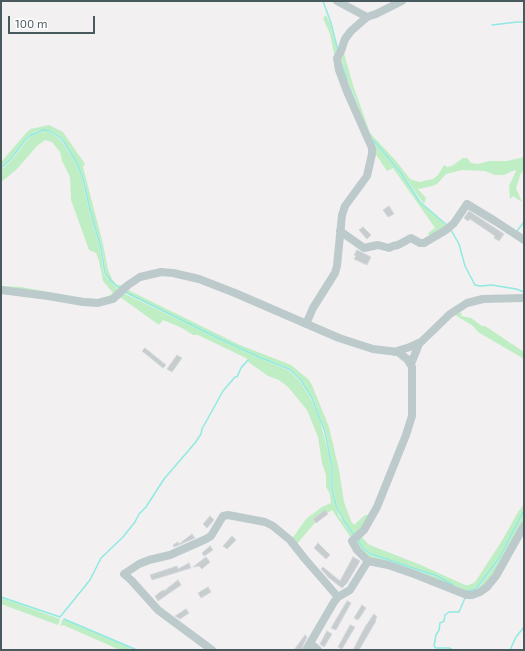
<!DOCTYPE html>
<html>
<head>
<meta charset="utf-8">
<style>
	body { margin:0 }
	#map { position:relative; width:525px; height:651px; overflow:hidden; background:#f2f0f1; font-family:"Exo 2",sans-serif }
	canvas { display:block }
	.frame { position:absolute; inset:0; border:2px solid #485a5d; pointer-events:none }
	.scale { position:absolute; left:8px; top:16px; width:87px; height:18px; box-sizing:border-box; border:2px solid #485a5d; border-top:0; padding-left:5px; font-size:12px; line-height:14px; white-space:nowrap; color:#485a5d; -webkit-text-stroke:3px #fff; paint-order:stroke }
</style>
</head>
<body>
<div id="map">
<canvas width="525" height="651"></canvas>
<div class="frame"></div>
<div class="scale">100 m</div>
</div>
<script>
const g = document.querySelector('canvas').getContext('2d');
g.lineJoin = 'round';
function fillPath(path, color) { g.fillStyle = color; g.fill(path, 'evenodd'); }
const shape = rows => new Path2D(rows.map(r => 'M' + r).join(''));
function stroke(path, color, width, dash) { g.strokeStyle = color; g.lineWidth = width; g.lineCap = dash ? 'butt' : 'round'; g.setLineDash(dash || []); g.stroke(path); }
fillPath(shape([
	[326,15,330,23,338,54,335,58,330,34,323,18],
	[343,50,353,85,370,133,397,162,410,179,419,182,433,179,438,175,444,165,447,167,452,166,463,158,467,158,471,163,478,164,489,161,507,161,524,157,524,170,521,173,516,188,522,202,513,196,510,199,509,186,516,171,515,170,504,175,495,175,485,171,462,170,446,174,437,184,432,186,419,189,417,188,426,198,424,204,401,172,371,137,365,126,355,98,349,85,340,55],
	[348,86,370,138,400,173,420,202,448,227,431,238,428,233,435,228,393,168,387,171,373,150,361,123],
	[49,125,63,132,85,164,83,167,103,244,108,270,112,279,117,285,121,285,130,281,120,289,111,281,106,273,102,248,89,205,85,182,77,162,63,139,50,130,43,130,37,131,31,134,24,140,9,160,1,167,1,162,27,132,31,129],
	[44,131,50,132,61,140,76,163,83,182,88,206,100,248,104,274,107,278,119,290,115,294,98,301,1,288,1,286,21,287,77,297,96,299,108,296,113,293,103,281,99,261,96,253,89,250,71,200,70,177,62,161,60,152,52,142,45,140,37,146,16,170,1,182,1,170,11,161,26,141,32,135],
	[126,289,240,345,291,365,308,379,312,385,329,427,339,470,344,502,351,521,354,525,365,515,372,515,356,536,344,521,338,508,333,489,333,467,326,432,313,398,301,379,289,368,262,358,151,305,125,292],
	[123,293,261,359,288,370,299,380,311,399,319,417,329,455,331,467,331,489,339,516,353,535,351,538,332,510,319,518,296,545,292,539,306,519,322,507,331,503,330,494,326,487,326,475,322,463,318,437,307,410,288,387,279,380,268,376,247,361,248,359,198,335,193,335,182,328,163,320,159,325,120,297],
	[458,312,462,313,461,316,471,318,482,326,485,326,524,352,524,359,478,332,473,326,455,315],
	[524,504,524,509,500,556,479,585,473,590,468,591,458,588,437,576,372,554,363,547,357,538,360,535,368,544,375,547,421,565,465,585,469,585,475,582,479,576,503,539,518,512],
	[524,511,524,523,496,576,472,593,368,560,358,549,356,539,362,548,371,555,437,577,468,592,477,590,501,557],
	[1,598,19,604,60,619,58,625,1,604],
	[63,619,96,633,135,650,120,650,63,625,60,626]
]), '#c0eec4');
stroke(shape([
	[323,1,331,23,338,51],
	[492,25,517,22,524,22],
	[342,65,347,80],
	[350,89,357,106],
	[373,140,401,173,420,202,448,226],
	[1,168,10,160,25,140,31,135,43,130,50,131,62,139,77,163,84,182,89,206,101,248,105,273,111,281,120,289],
	[451,230,459,244,465,266,475,285,480,286,492,285,516,289,524,292],
	[518,232,517,231,524,222],
	[125,292,212,335,261,358,289,369,300,379,312,398,325,432,332,467,332,489,337,508,344,521,354,535],
	[357,539,363,548,371,554,437,576,453,585],
	[467,591,476,589,500,557,524,510],
	[1,597,60,617,90,580,101,558,123,537,135,522,139,514,146,507,164,479,195,443,201,434,202,429,223,391,235,377,237,377,241,368,248,360],
	[64,619,137,650],
	[453,650,449,648,436,648,434,646,436,635,439,630,440,623,444,621,445,615,449,612,459,612,465,598],
	[510,650,516,637,524,627]
]), '#8eeae2', 1.5);
const building = shape([
	[389,206,394,214,388,217,383,210,389,206],
	[469,211,504,234,499,241,494,238,495,236,470,219,468,221,464,218,469,211],
	[363,227,371,235,367,239,359,230,363,227],
	[357,250,371,257,367,265,354,259,356,256,354,255,357,250],
	[145,348,166,365,163,368,142,351,145,348],
	[177,355,182,358,172,372,167,369,177,355],
	[325,510,328,514,316,523,313,519,325,510],
	[210,516,214,520,207,528,203,524,210,516],
	[192,534,195,538,174,547,173,545,178,542,179,544,192,534],
	[232,536,236,540,227,549,223,546,232,536],
	[318,543,330,555,326,559,314,548,318,543],
	[210,546,213,550,204,556,202,553,210,546],
	[206,557,210,562,202,569,199,566,193,567,206,557],
	[353,557,360,561,347,583,342,588,329,578,321,569,323,567,340,581,353,557],
	[189,563,191,568,152,580,150,575,177,566,178,569,189,563],
	[178,580,181,585,158,601,155,596,163,590,164,591,178,580],
	[208,587,211,592,201,598,198,593,208,587],
	[347,601,351,603,336,630,331,628,347,601],
	[362,605,366,608,358,620,354,618,362,605],
	[186,609,189,613,180,619,175,616,186,609],
	[374,614,377,617,375,620,376,621,359,650,353,650,365,627,374,614],
	[350,625,355,627,342,649,338,647,350,625],
	[327,631,332,634,324,647,320,644,327,631],
	[305,635,307,637,301,650,294,650,305,635]
]);
fillPath(building, '#c7cdcf');
stroke(building, '#d4d8db', 1);
stroke(shape([
	[337,1,367,17],
	[340,231,364,248,378,245,389,248,393,246,398,245,411,238,420,243,424,243,446,230,454,223,467,204,495,221,524,240],
	[1,290,48,296,83,302,98,303,113,299,128,285,140,277,161,272,173,273,199,279,235,293,339,338,373,349,398,352,407,359,412,367,412,416,406,435,377,507,364,530,352,541,357,550,368,561,388,565,414,574,467,595,472,595,480,592,487,587,496,576,524,526],
	[306,324,313,308,335,273,337,266,342,215,345,206,367,176,372,154,372,148,348,94,339,70,337,58,341,51,345,39,351,31,367,17,376,14,402,1],
	[394,352,410,347,421,342],
	[411,364,419,344,450,314,467,303,483,299,524,298],
	[310,643,318,650],
	[212,650,158,610,131,580,124,574,139,564,149,560,170,555,206,539,211,536,223,516,228,515,265,522,273,526,290,540,305,559,338,597],
	[306,650,334,602,338,597,350,590,368,561]
]), '#bccacc', 8);
</script>
</body>
</html>
